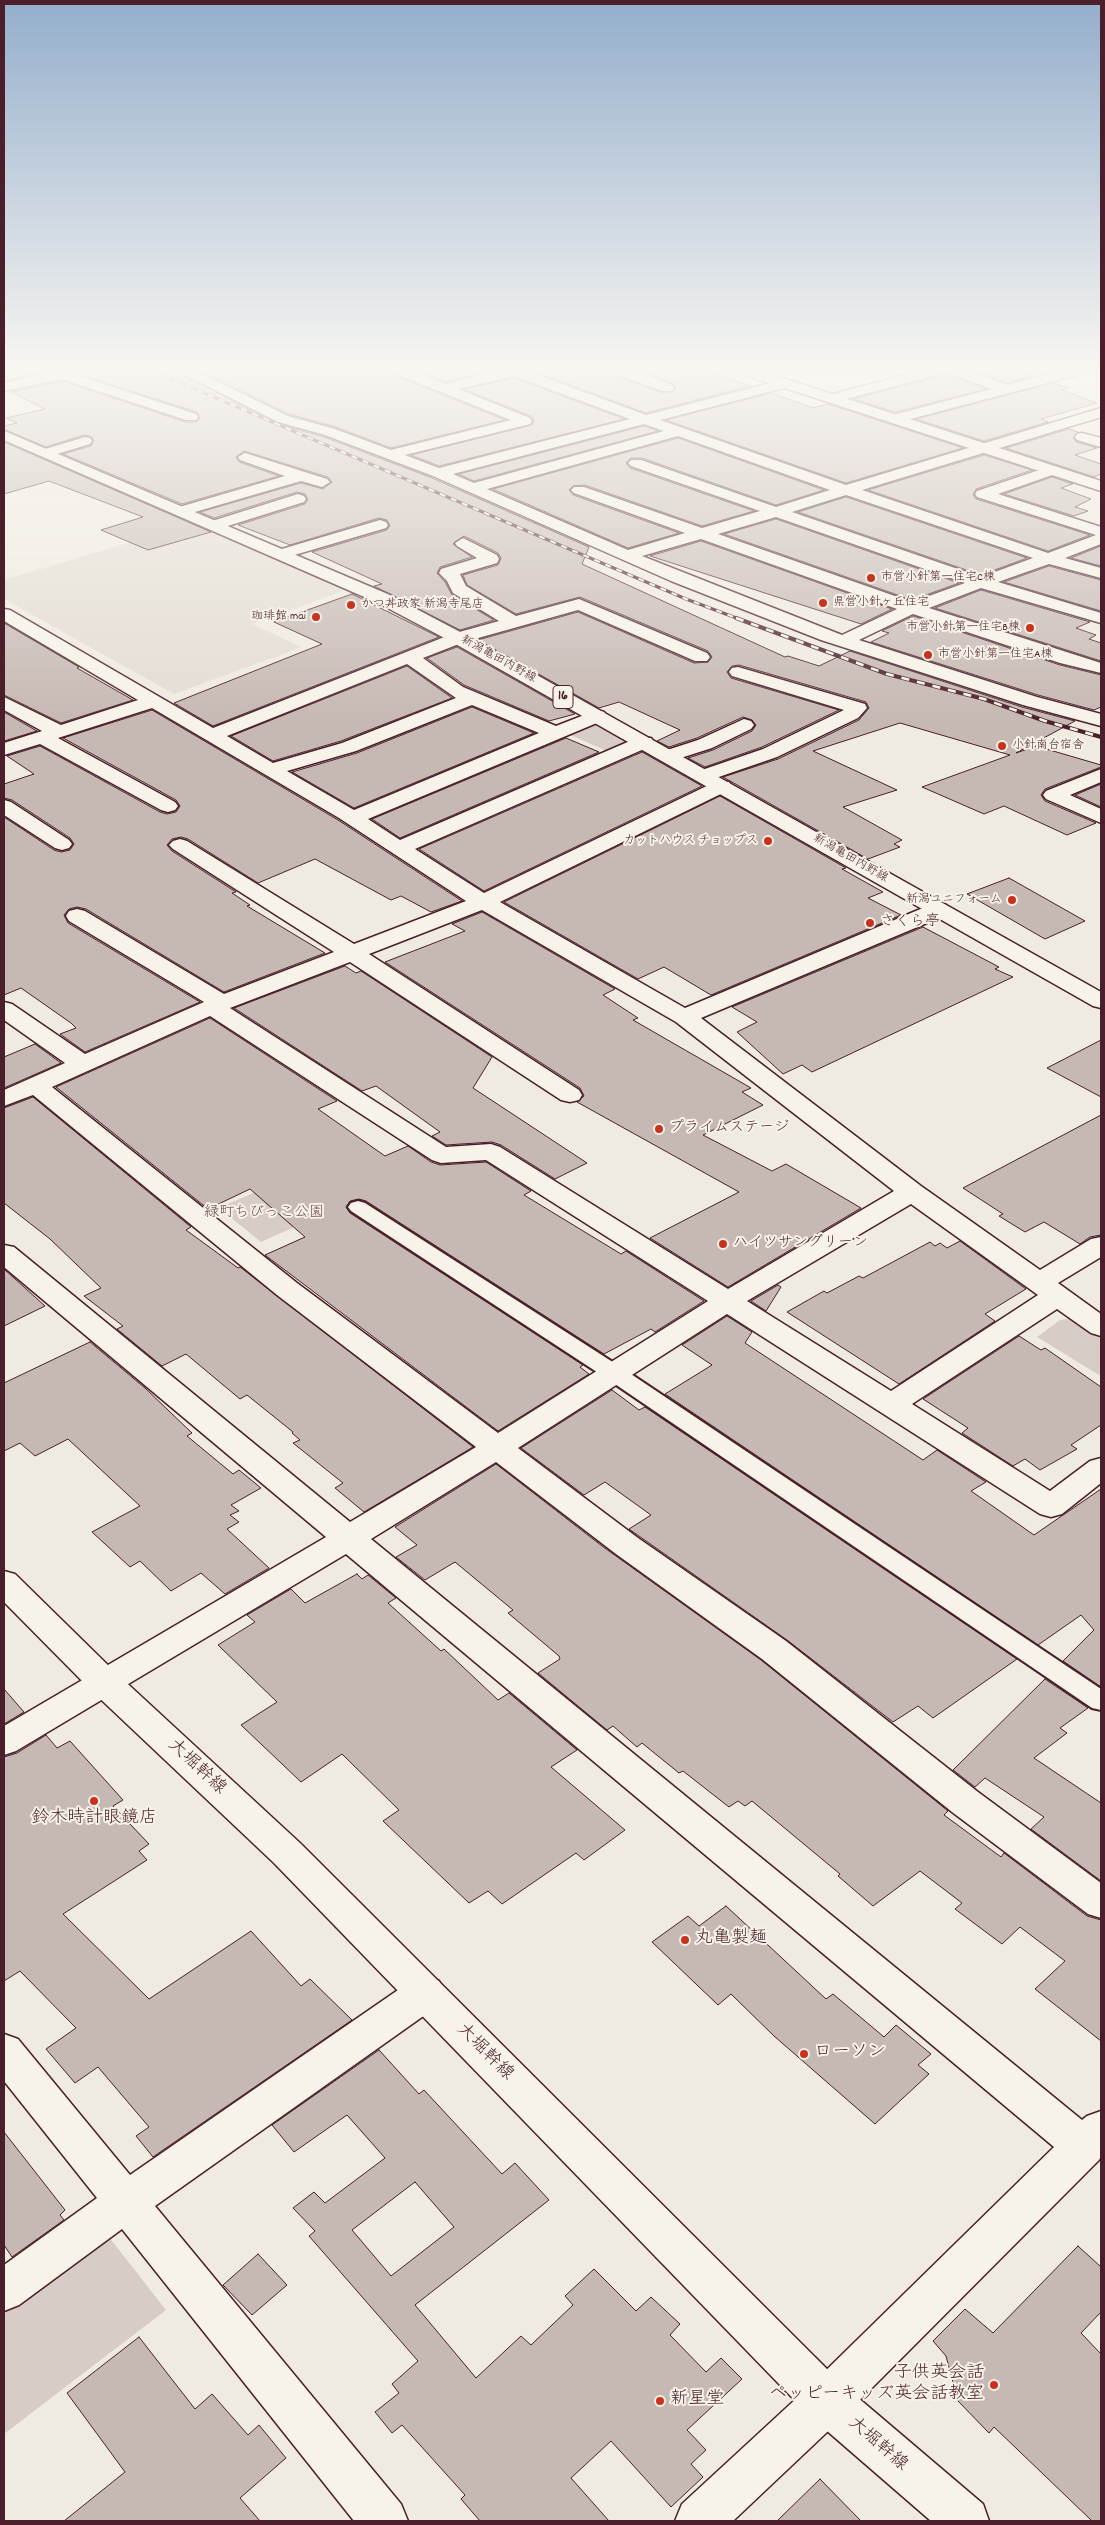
<!DOCTYPE html>
<html>
<head>
<meta charset="utf-8">
<style>
	body { margin:0 }
	#map { position:relative; width:1105px; height:2525px; overflow:hidden; background:#f0ebe0; font-family:Dekko,sans-serif }
	canvas { display:block }
	.frame { position:absolute; inset:0; border:5px solid #4a1f2b; pointer-events:none }
</style>
</head>
<body>
<div id="map">
<canvas width="1105" height="2525"></canvas>
<div class="frame"></div>
</div>
<script>
const g = document.querySelector('canvas').getContext('2d');
g.lineJoin = 'round';
function fillPath(path, color) { g.fillStyle = color; g.fill(path, 'evenodd'); }
const shape = rows => new Path2D(rows.map(r => 'M' + r).join(''));
function stroke(path, color, width, dash) { g.strokeStyle = color; g.lineWidth = width; g.lineCap = dash ? 'butt' : 'round'; g.setLineDash(dash || []); g.stroke(path); }
function label(font, color, halo, rows, align = 'center') {
  g.font = font + ' Dekko,"Klee One",sans-serif'; g.lineWidth = 4; g.setLineDash([]); g.textBaseline = 'middle'; g.strokeStyle = halo; g.fillStyle = color; for (const [text, x, y, turn = 0] of rows) {
    g.save(); g.translate(x, y); g.rotate((+turn || 0) * Math.PI / 180); g.textAlign = isNaN(turn) ? turn : align; if (halo) g.strokeText(text, 0, 0); g.fillText(text, 0, 0); g.restore();
  }
}
fillPath(shape([
	[195,523,346,590,252,624,302,647,174,694,4,599,4,580]
]), '#e3dcd2');
fillPath(shape([
	[596,724,627,742,607,751,570,735],
	[267,1187,310,1220,261,1242,219,1208],
	[1074,1318,1101,1338,1101,1374,1099,1375,1037,1337,1060,1320],
	[105,2232,166,2310,4,2434,4,2305]
]), '#d8cdc6');
const building = shape([
	[4,371,51,371,4,381,4,371],
	[86,371,176,371,277,424,324,437,432,478,589,547,582,564,785,657,788,656,819,666,850,651,1022,707,1075,721,1016,753,1036,746,1101,765,1101,767,1045,789,1041,795,1045,801,1096,823,1067,835,1004,806,984,814,922,787,1010,755,900,723,813,751,897,790,843,807,902,840,894,844,900,847,868,859,723,777,778,759,859,720,869,708,866,702,739,665,732,666,727,672,731,678,839,710,762,747,705,767,688,758,713,750,752,731,756,725,752,720,743,717,697,738,669,747,657,741,680,730,619,702,599,708,478,640,578,612,694,663,708,662,712,657,708,651,580,597,516,614,467,585,463,575,498,565,501,558,498,553,464,536,453,544,472,557,440,567,437,573,445,582,452,595,494,620,460,630,374,586,382,584,312,552,387,530,390,526,387,520,379,518,290,545,238,525,305,504,308,500,305,494,297,492,214,518,200,512,301,483,323,489,332,482,328,477,244,451,236,457,239,462,279,476,182,504,63,454,91,446,94,440,90,436,84,435,46,447,4,429,4,426,17,423,6,418,45,409,11,392,62,381,185,422,196,422,200,418,197,412,84,376,86,371],
	[201,371,392,371,395,376,505,420,391,448,336,427,289,414,201,371],
	[418,371,490,371,445,382,418,371],
	[533,371,613,371,616,376,662,393,672,393,676,387,673,383,641,371,706,371,750,386,646,413,533,371],
	[944,371,949,376,986,389,895,412,854,399,940,376,944,371],
	[975,371,1018,371,1033,376,1007,383,975,371],
	[514,378,624,419,439,466,411,455,532,425,534,420,531,416,464,389,514,378],
	[1053,383,1068,388,1062,390,1097,403,1041,419,1048,422,984,441,916,419,1053,383],
	[771,393,813,408,828,404,963,448,846,483,666,420,771,393],
	[644,426,658,431,474,481,459,474,644,426],
	[1069,429,1078,432,1073,438,1076,442,1097,448,1075,455,1101,464,1101,474,1094,477,1006,448,1069,429],
	[678,438,824,490,776,505,642,458,631,458,626,463,630,468,754,511,702,526,585,485,573,486,569,490,573,495,679,533,628,548,493,489,678,438],
	[4,442,211,532,148,550,101,530,143,517,49,481,4,494,4,442],
	[984,455,1032,470,976,489,973,495,976,499,1090,535,1048,551,868,490,984,455],
	[1052,477,1073,484,1061,488,1091,499,1075,507,1088,511,1074,516,1004,494,1052,477],
	[846,497,1027,558,981,575,798,512,846,497],
	[776,519,959,583,912,600,724,534,776,519],
	[701,541,892,609,861,624,650,556,701,541],
	[1101,546,1101,566,1071,558,1101,546],
	[1049,566,1101,580,1101,611,1004,582,1049,566],
	[981,590,1090,622,1076,628,1096,635,1089,639,1101,643,1101,661,935,608,981,590],
	[352,594,439,637,213,726,174,703,322,644,274,622,352,594],
	[913,616,1060,665,1101,675,1101,707,1094,710,1038,695,871,642,889,633,882,631,913,616],
	[4,623,79,667,77,668,133,700,61,723,4,695,4,623],
	[457,647,575,714,549,721,464,685,427,658,457,647],
	[407,666,452,698,341,741,273,761,231,736,407,666],
	[472,707,534,733,354,808,292,772,357,753,472,707],
	[152,710,338,820,462,901,431,912,401,896,391,900,315,859,258,883,188,839,181,837,172,839,167,845,172,851,236,892,232,893,250,905,247,906,325,953,224,992,86,909,77,907,69,909,64,915,68,923,200,1002,85,1052,60,1034,76,1028,71,1023,21,988,4,995,4,817,54,850,61,852,70,850,74,844,70,838,12,800,4,798,4,784,34,774,7,756,40,746,160,812,167,814,176,812,180,806,176,800,63,738,152,710],
	[4,712,37,731,4,741,4,712],
	[566,738,599,752,400,838,372,819,566,738],
	[642,752,702,786,484,891,419,849,642,752],
	[1101,784,1101,807,1075,795,1101,784],
	[720,796,846,868,842,869,883,892,868,898,901,915,711,995,664,967,638,979,504,902,720,796],
	[1009,878,1085,921,1045,939,967,894,1009,878],
	[482,912,615,989,603,995,638,1018,633,1020,751,1088,742,1092,763,1105,703,1135,772,1171,786,1164,861,1208,728,1287,650,1238,739,1192,577,1102,584,1096,580,1088,385,962,465,931,452,924,482,912],
	[923,927,999,967,995,969,1013,977,812,1072,802,1065,783,1074,737,1032,757,1022,732,1007,923,927],
	[345,966,356,973,361,971,492,1057,473,1088,587,1163,555,1179,501,1145,492,1142,446,1145,432,1136,440,1132,376,1086,362,1091,234,1008,345,966],
	[210,1018,337,1101,318,1109,385,1156,408,1146,431,1162,440,1165,486,1162,531,1191,524,1195,621,1254,626,1251,704,1301,655,1332,651,1329,604,1354,366,1201,359,1199,350,1201,346,1207,350,1213,583,1365,580,1367,589,1374,498,1431,265,1255,305,1237,250,1189,208,1209,56,1087,210,1018],
	[1101,1040,1101,1097,1047,1068,1101,1040],
	[35,1044,61,1063,4,1088,4,1057,35,1044],
	[33,1097,191,1227,186,1230,238,1268,240,1267,473,1447,364,1512,335,1488,343,1483,293,1443,300,1440,292,1433,293,1432,247,1395,240,1399,186,1354,162,1366,117,1329,123,1326,84,1296,101,1288,50,1239,4,1203,4,1108,33,1097],
	[1101,1115,1101,1235,1090,1237,1080,1244,1044,1222,1025,1232,999,1216,1003,1214,963,1188,1101,1115],
	[960,1241,1026,1289,985,1314,995,1321,899,1384,787,1312,824,1291,827,1293,859,1276,863,1278,930,1242,935,1246,940,1243,947,1248,960,1241],
	[4,1269,45,1306,4,1326,4,1269],
	[778,1285,781,1287,766,1311,751,1301,778,1285],
	[727,1316,752,1332,745,1343,923,1460,937,1450,986,1482,971,1491,1034,1535,1101,1489,1101,1687,1063,1661,1094,1630,1081,1615,1038,1645,665,1394,712,1365,682,1345,727,1316],
	[1019,1336,1041,1350,1045,1348,1101,1387,1101,1425,1071,1445,1077,1449,1040,1470,1025,1459,1013,1466,962,1433,968,1428,923,1399,1019,1336],
	[90,1342,145,1388,192,1433,187,1436,233,1474,239,1470,261,1488,231,1505,239,1511,230,1515,239,1522,227,1529,269,1568,225,1594,201,1573,171,1591,140,1561,130,1567,92,1532,140,1506,68,1439,35,1456,20,1443,4,1451,4,1383,90,1342],
	[612,1390,639,1410,645,1407,1017,1659,933,1718,918,1706,893,1722,787,1640,629,1529,651,1515,605,1482,584,1495,521,1448,612,1390],
	[496,1464,602,1546,761,1660,948,1811,944,1815,1001,1857,1004,1853,1087,1916,1101,1920,1101,2041,1035,1989,1065,1961,1020,1927,1002,1944,955,1909,962,1903,920,1871,873,1906,838,1876,840,1874,752,1801,745,1806,738,1801,729,1807,683,1771,679,1773,642,1743,637,1747,613,1726,607,1730,538,1673,560,1659,559,1656,508,1613,513,1610,455,1562,425,1580,396,1557,417,1545,395,1527,496,1464],
	[357,1574,362,1579,368,1575,396,1598,388,1603,441,1651,444,1649,498,1700,509,1693,577,1750,551,1767,625,1830,584,1860,576,1853,502,1904,488,1891,469,1903,383,1821,399,1810,342,1754,301,1782,241,1725,277,1702,218,1645,255,1622,247,1615,291,1589,305,1603,357,1574],
	[1045,1679,1088,1708,1060,1728,1067,1733,1034,1758,1101,1803,1101,1881,1031,1829,1044,1817,985,1778,975,1787,953,1770,1045,1679],
	[4,1689,24,1712,4,1724,4,1689],
	[46,1735,57,1748,70,1741,123,1800,113,1806,149,1844,139,1851,147,1860,63,1914,149,1999,251,1931,301,1986,310,1979,352,2020,153,2157,136,2136,149,2127,98,2067,75,2083,46,2049,76,2028,20,1971,4,1981,4,1757,17,1753,46,1735],
	[726,1906,826,1999,833,1994,884,2037,896,2025,931,2054,918,2065,929,2074,875,2124,774,2036,731,1994,718,2005,652,1942,688,1916,699,1926,726,1906],
	[379,2050,419,2094,424,2090,502,2174,515,2163,549,2200,415,2305,476,2378,521,2336,531,2345,573,2305,565,2296,594,2269,636,2311,651,2297,680,2324,670,2335,706,2372,721,2358,742,2379,687,2430,706,2450,691,2464,703,2477,671,2507,611,2441,571,2478,609,2521,480,2521,461,2499,465,2495,402,2425,392,2433,375,2412,399,2393,392,2384,418,2361,309,2236,315,2231,293,2208,314,2192,325,2203,385,2158,347,2115,294,2152,272,2125,379,2050],
	[415,2182,454,2227,391,2276,352,2230,415,2182],
	[4,2132,65,2210,60,2215,64,2220,12,2257,4,2245,4,2132],
	[1078,2246,1101,2267,1101,2312,1081,2333,1101,2354,1101,2521,1092,2521,994,2427,989,2433,958,2401,946,2356,933,2341,965,2309,993,2333,1078,2246],
	[258,2254,287,2285,252,2315,223,2285,258,2254],
	[139,2337,195,2409,212,2394,248,2435,259,2425,286,2458,240,2498,260,2521,64,2521,125,2472,67,2393,139,2337],
	[820,2479,861,2521,777,2521,820,2479]
]);
fillPath(building, '#c6b8b3');
stroke(building, '#4a1f2b', 1);
const lane = shape([
	[358,1201,365,1203,622,1368,1101,1689,1101,1710,1092,1708,606,1378,351,1211,348,1207,351,1203,358,1201]
]);
const street = shape([
	[61,371,84,371,83,375,79,376,196,414,198,417,196,420,186,420,62,379,4,391,4,383,61,371],
	[178,371,196,371,288,416,335,429,391,450,511,420,396,374,394,371,413,371,445,384,499,371,527,371,646,415,783,380,788,381,790,384,788,387,660,420,846,485,1101,408,1101,417,862,490,1048,553,1096,535,977,497,975,494,977,491,1048,467,1058,467,1061,470,1058,473,998,494,1101,527,1101,544,1065,558,1101,568,1101,578,1049,564,998,582,1101,613,1101,623,981,588,929,608,1101,663,1101,673,1060,663,913,614,859,640,1037,697,1101,714,1101,726,1023,705,821,640,671,581,433,476,325,435,278,422,178,371],
	[514,376,630,419,439,468,405,455,530,424,532,421,530,418,458,389,514,376],
	[644,424,664,431,474,483,453,474,644,424],
	[678,436,830,490,776,507,641,460,631,460,628,463,631,466,760,511,702,528,584,487,574,487,571,490,574,493,685,533,628,550,487,489,678,436],
	[846,495,1033,558,981,577,792,512,846,495],
	[776,517,965,583,912,602,718,534,776,517],
	[701,539,897,609,842,635,642,556,701,539],
	[615,371,635,371,672,385,674,388,672,391,662,391,617,374,615,371],
	[919,371,942,371,940,374,831,403,824,399,826,396,919,371],
	[948,371,969,371,1007,385,1059,371,1083,371,1081,374,899,422,889,422,887,419,889,416,992,389,950,374,948,371],
	[1082,433,1101,438,1101,447,1077,440,1075,437,1077,434,1082,433],
	[85,437,90,438,92,441,90,444,47,457,40,453,42,450,85,437],
	[245,453,327,479,330,482,322,487,301,481,188,514,176,514,174,511,176,508,285,476,240,460,238,457,245,453],
	[298,494,304,496,306,499,304,502,215,530,207,525,209,522,298,494],
	[380,520,386,522,388,525,386,528,281,559,273,554,275,551,380,520],
	[463,538,497,555,499,559,497,563,460,574,466,586,516,616,579,599,707,653,710,657,707,661,695,661,578,610,464,642,423,658,463,687,556,726,597,710,604,712,607,716,604,720,368,819,400,840,637,738,651,738,654,742,651,746,415,849,484,893,715,782,729,782,732,786,729,790,500,902,685,1008,930,905,938,903,946,905,949,910,946,915,701,1018,921,1186,1040,1270,1091,1239,1101,1237,1101,1257,1058,1283,1101,1314,1101,1336,1091,1333,1057,1309,912,1404,1050,1491,1090,1461,1101,1458,1101,1483,1062,1514,1051,1517,1040,1514,727,1314,518,1448,638,1538,786,1641,978,1792,1101,1883,1101,1918,1088,1914,952,1812,762,1659,616,1554,496,1462,371,1539,1082,2120,1087,2116,1101,2111,1101,2156,1099,2160,843,2417,733,2521,675,2521,682,2504,811,2385,1054,2147,346,1554,16,1751,4,1755,4,1726,326,1537,4,1267,4,1245,14,1247,350,1522,476,1447,277,1295,33,1095,4,1106,4,1090,65,1063,4,1020,4,1002,12,1004,85,1054,204,1002,69,921,66,916,69,911,77,909,85,911,224,994,334,952,173,849,169,845,173,841,180,839,187,841,354,944,466,901,339,818,152,708,58,738,175,802,178,806,175,810,168,812,161,810,40,744,4,755,4,743,42,731,4,710,4,697,61,725,138,700,4,621,4,609,10,610,213,728,452,634,499,621,453,593,447,581,439,573,441,569,477,558,457,546,455,543,463,538],
	[407,664,456,698,342,743,273,763,227,736,407,664],
	[472,705,539,733,354,810,287,771,356,751,472,705],
	[482,910,676,1022,894,1191,728,1289,500,1147,491,1144,446,1147,230,1008,350,962,561,1100,570,1102,579,1100,582,1095,579,1090,369,954,482,910],
	[210,1016,432,1160,441,1163,486,1160,708,1301,498,1433,297,1283,52,1087,210,1016],
	[911,1204,1038,1295,891,1391,747,1301,911,1204],
	[738,667,865,704,867,708,858,718,777,757,710,780,696,780,693,776,696,772,763,749,844,710,732,676,729,672,732,668,738,667],
	[744,719,751,721,754,725,751,729,712,748,668,762,661,760,658,756,661,752,698,740,744,719],
	[1101,769,1101,782,1070,795,1101,809,1101,823,1046,799,1043,795,1046,791,1101,769],
	[4,800,11,802,69,840,72,844,69,848,62,850,55,848,4,815,4,800],
	[425,1976,439,1981,444,1993,439,2005,155,2206,401,2504,408,2521,354,2521,122,2229,19,2305,4,2311,4,2265,97,2198,4,2081,4,2034,18,2039,130,2175,411,1981,425,1976]
]);
const secondary = shape([
	[740,371,761,371,1101,481,1101,491,742,374,740,371],
	[4,1571,15,1574,117,1674,300,1843,843,2385,983,2504,989,2521,931,2521,811,2417,274,1863,93,1692,4,1602,4,1571]
]);
const primary = shape([
	[4,431,390,595,464,634,1101,992,1101,1008,1093,1006,452,642,378,603,4,440,4,431]
]);
stroke(lane, '#4a1f2b', 4);
stroke(street, '#4a1f2b', 3);
stroke(secondary, '#4a1f2b', 3);
stroke(primary, '#4a1f2b', 3);
fillPath(lane, '#f7f3e8');
fillPath(street, '#f7f3e8');
fillPath(secondary, '#f7f3e8');
fillPath(primary, '#f7f3e8');
const railFar1 = shape([
	[153,371,686,599,739,619]
]);
const rail = shape([
	[736,618,887,674,984,699,1045,721,1101,737]
]);
stroke(railFar1, '#4a1f2b', 3);
stroke(rail, '#4a1f2b', 4);
stroke(railFar1, '#f7f3e8', 2, [6]);
stroke(rail, '#f7f3e8', 2.5, [8]);
const sky = g.createLinearGradient(0, 0, 0, 725);
sky.addColorStop(0, '#94aecc');
sky.addColorStop(0.51, '#f8f6f1');
sky.addColorStop(1, '#f8f6f100');
g.fillStyle = sky;
g.fillRect(0, 0, 1105, 725);
for (const [x, y, r, color] of [
	[871,578,5,"#c8321e"],
	[823,603,5,"#c8321e"],
	[351,605,5,"#c8321e"],
	[316,617,5,"#c8321e"],
	[1030,628,5,"#c8321e"],
	[928,655,5,"#c8321e"],
	[1002,746,5,"#c8321e"],
	[768,841,5,"#c8321e"],
	[1012,900,5,"#c8321e"],
	[870,923,5,"#c8321e"],
	[659,1129,5,"#c8321e"],
	[723,1244,5,"#c8321e"],
	[94,1801,5,"#c8321e"],
	[685,1940,5,"#c8321e"],
	[804,2054,5,"#c8321e"],
	[994,2385,5,"#c8321e"],
	[660,2401,5,"#c8321e"]
]) { const dot = new Path2D(); dot.arc(x, y, r, 0, 2 * Math.PI); g.fillStyle = color; g.fill(dot); stroke(dot, '#f7f3e8', 2); }
label('12px', '#4a1f2b', '#f7f3e8', [
	["市営小針第一住宅C棟",881,578],
	["県営小針ヶ丘住宅",833,603],
	["かつ丼政家 新潟寺尾店",361,605],
	["珈琲館 mai",306,617,"right"],
	["市営小針第一住宅B棟",1020,628,"right"],
	["市営小針第一住宅A棟",938,655],
	["小針南台宿舎",1012,746],
	["カットハウス チョップス",758,841,"right"],
	["新潟ユニフォーム",1002,900,"right"]
], 'left');
label('12px', '#4a1f2b', '#f7f3e8', [
	["新潟亀田内野線",498,660,29],
	["新潟亀田内野線",850,859,30]
]);
for (const [x, y, w] of [
	[563,697,20]
]) { const box = new Path2D(); box.roundRect(x - w / 2, y - 11.5, w, 23, 4); g.fillStyle = '#f7f3e8'; g.fill(box); stroke(box, '#4a1f2b', 1); }
label('bold 14px', '#4a1f2b', null, [
	["16",563,697]
]);
label('15px', '#4a1f2b', '#f7f3e8', [
	["さくら亭",880,923],
	["プライムステージ",669,1129],
	["ハイツサングリーン",733,1244]
], 'left');
label('15px', '#6e4a52', '#f7f3e8', [
	["緑町ちびっこ公園",264,1214]
]);
label('18px', '#4a1f2b', '#f7f3e8', [
	["大堀幹線",196,1768,43],
	["大堀幹線",484,2053,45],
	["大堀幹線",877,2445,41]
]);
label('18px', '#4a1f2b', '#f7f3e8', [
	["鈴木時計眼鏡店",94,1820,"center"],
	["丸亀製麺",695,1940],
	["ローソン",814,2054],
	["子供英会話",984,2375,"right"],
	["ペッピーキッズ英会話教室",984,2396,"right"],
	["新星堂",670,2401]
], 'left');
</script>
</body>
</html>
